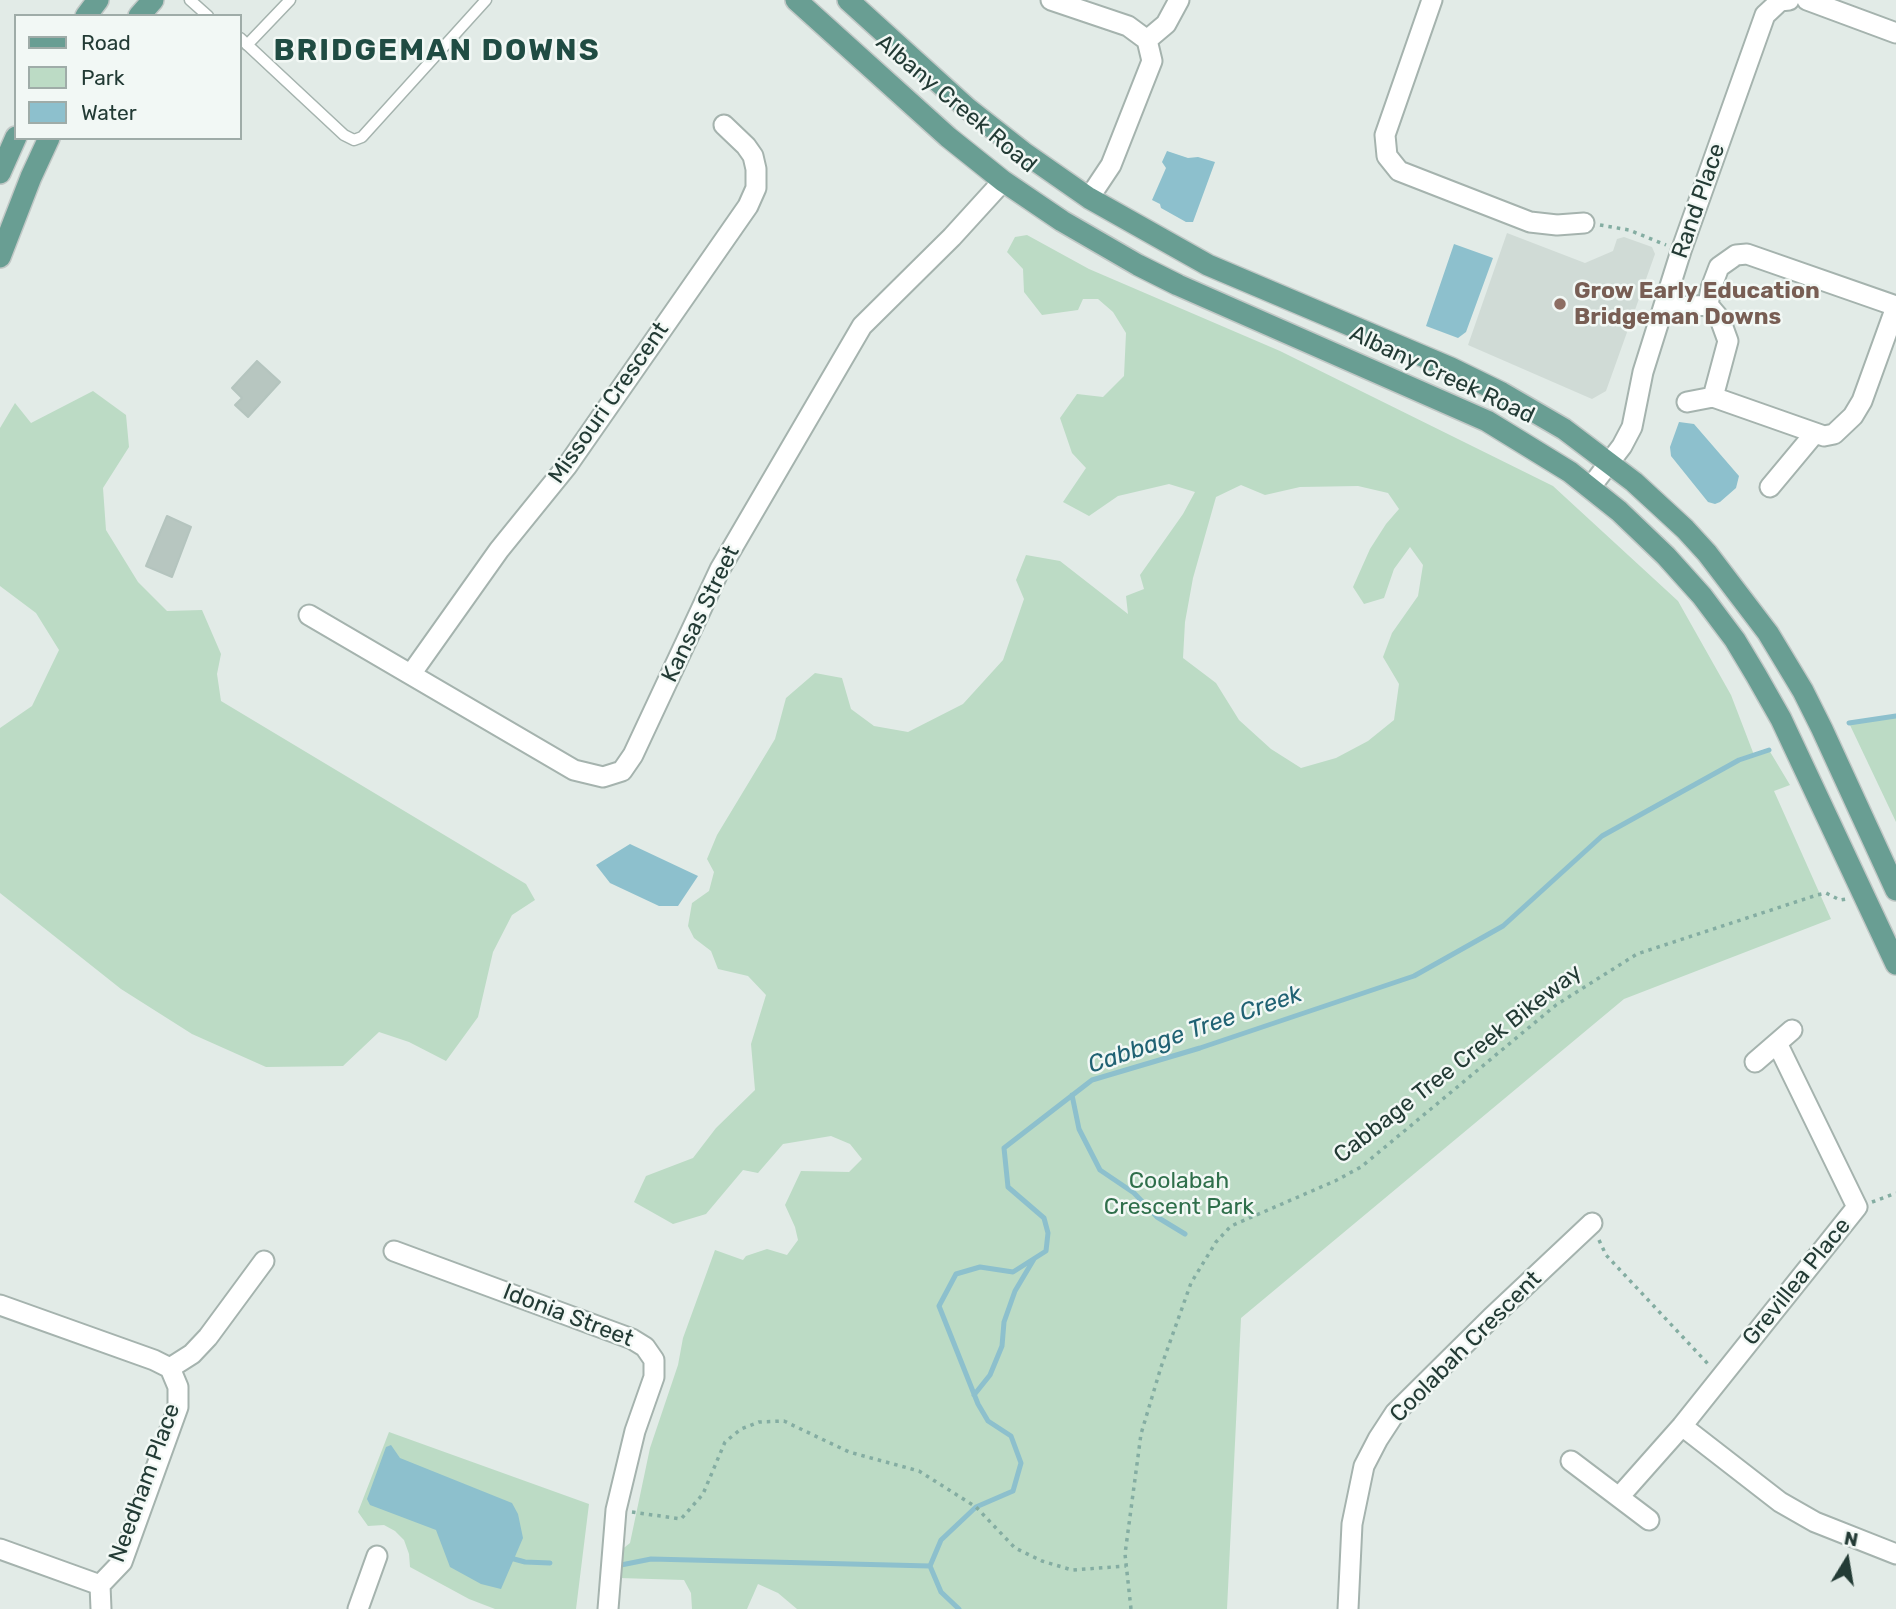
<!DOCTYPE html>
<html>
<head>
<meta charset="utf-8">
<style>
	body { margin:0 }
	#map { position:relative; width:1896px; height:1609px; overflow:hidden; background:#e2ebe7; font-family:Rubik,sans-serif }
	canvas { display:block }
	.legend { position:absolute; left:14px; top:14px; width:228px; height:126px; box-sizing:border-box; background:#f2f8f5; border:2px solid #9faca8; margin:0; padding:9px 12px; list-style:none; font-size:21px; color:#233b35 }
	.legend li { display:flex; align-items:center; gap:14px; height:35px }
	.legend b { width:35px; border:2px solid #9faca8 }
	.north { position:absolute; left:1812px; top:1525px; width:70px; height:70px; -webkit-text-stroke:5px #f2f8f5; paint-order:stroke; rotate:11deg; font-size:19px; font-weight:700; line-height:28px; text-align:center; color:#233b35 }
	.north::after { content:''; display:block; margin:auto; width:24px; height:32px; background:#233b35; clip-path:polygon(50% 0,100% 100%,50% 72%,0 100%) }
</style>
</head>
<body>
<div id="map">
<canvas width="1896" height="1609"></canvas>
<ul class="legend">
<li><b style="height:9px;background:#699e93"></b>Road</li>
<li><b style="height:19px;background:#bcdbc5"></b>Park</li>
<li><b style="height:19px;background:#8dc0cd"></b>Water</li>
</ul>
<div class="north">N</div>
</div>
<script>
const g = document.querySelector('canvas').getContext('2d');
g.lineJoin = 'round';
function fillPath(path, color) { g.fillStyle = color; g.fill(path, 'evenodd'); }
const shape = rows => new Path2D(rows.map(r => 'M' + r).join(''));
function stroke(path, color, width, dash) { g.strokeStyle = color; g.lineWidth = width; g.lineCap = dash ? 'butt' : 'round'; g.setLineDash(dash || []); g.stroke(path); }
function label(font, color, halo, rows, align = 'center') {
  g.font = font + ' Rubik,sans-serif'; g.lineWidth = 5; g.setLineDash([]); g.textBaseline = 'middle'; g.strokeStyle = halo; g.fillStyle = color; for (const [text, x, y, turn = 0] of rows) {
    g.save(); g.translate(x, y); g.rotate((+turn || 0) * Math.PI / 180); g.textAlign = isNaN(turn) ? turn : align; if (halo) g.strokeText(text, 0, 0); g.fillText(text, 0, 0); g.restore();
  }
}
fillPath(shape([
	[1507,233,1585,263,1613,251,1617,239,1624,237,1652,247,1655,254,1606,391,1592,399,1468,345]
]), '#d0dbd6');
fillPath(shape([
	[1027,235,1089,269,1280,351,1553,486,1678,601,1731,695,1754,755,1769,750,1790,785,1774,791,1831,919,1624,999,1241,1318,1227,1609,797,1609,778,1593,758,1584,747,1609,692,1609,691,1593,684,1580,619,1578,620,1551,630,1543,650,1448,678,1365,683,1338,715,1250,743,1260,746,1256,767,1249,787,1255,798,1240,795,1227,785,1205,801,1171,849,1172,862,1159,850,1144,831,1136,783,1144,758,1173,743,1170,706,1214,673,1224,634,1202,646,1176,693,1158,716,1128,755,1090,751,1044,766,995,748,976,718,969,711,951,694,938,688,926,692,903,709,891,714,872,707,859,717,835,775,739,786,698,815,673,842,678,851,709,874,726,908,732,963,704,1003,660,1024,599,1016,580,1026,555,1060,561,1128,614,1126,596,1144,589,1140,575,1183,514,1195,492,1169,484,1118,496,1089,516,1063,502,1086,468,1072,453,1060,418,1077,394,1103,397,1124,376,1126,333,1113,312,1098,299,1083,299,1078,310,1042,315,1024,292,1023,269,1007,252,1015,237],
	[1241,485,1265,495,1300,487,1358,486,1388,493,1399,509,1386,524,1370,549,1353,587,1364,604,1384,598,1394,569,1410,547,1423,565,1418,596,1392,633,1383,657,1399,684,1394,720,1368,741,1336,758,1301,768,1271,749,1239,720,1216,683,1183,658,1185,622,1193,578,1216,497],
	[93,391,126,415,129,447,103,488,106,530,138,582,167,611,202,610,221,654,217,674,221,701,526,884,535,900,512,915,493,952,478,1017,446,1061,409,1042,379,1032,343,1066,266,1067,192,1034,121,989,0,893,0,728,32,706,59,650,36,613,0,586,0,428,15,403,31,423],
	[1896,716,1896,822,1849,723],
	[389,1432,589,1504,576,1609,495,1609,469,1599,410,1567,409,1554,404,1540,395,1531,384,1525,368,1526,358,1512]
]), '#bcdbc5');
fillPath(shape([
	[1167,151,1188,158,1198,157,1215,162,1193,222,1186,222,1161,208,1160,204,1152,200,1166,168,1162,162],
	[1454,244,1493,258,1466,332,1458,338,1426,326],
	[1679,422,1694,424,1739,476,1736,488,1720,502,1715,504,1708,502,1671,456,1670,447],
	[630,844,698,876,678,906,659,906,610,883,596,865],
	[391,1445,400,1458,512,1503,518,1514,523,1538,501,1589,481,1584,450,1567,436,1530,370,1505,367,1499,386,1447]
]), '#8dc0cd');
stroke(shape([
	[1849,723,1896,716],
	[1072,1095,1079,1129,1100,1170,1134,1193,1157,1217,1185,1234],
	[974,1395,990,1375,1002,1346,1004,1322,1015,1291,1034,1259],
	[514,1559,525,1562,550,1563],
	[621,1565,651,1559,930,1566],
	[959,1609,941,1592,930,1566,941,1540,976,1507,1013,1491,1021,1463,1011,1436,988,1421,978,1404,939,1306,956,1274,980,1267,1013,1272,1046,1251,1048,1233,1044,1218,1008,1187,1004,1148,1092,1080,1200,1048,1414,976,1503,926,1602,836,1739,760,1769,750]
]), '#8dc0cd', 5);
const building = shape([
	[257,361,280,382,248,417,235,405,242,398,232,388,257,361],
	[167,516,191,527,172,577,146,566,167,516]
]);
fillPath(building, '#b7c6c0');
stroke(building, '#b4c4be', 2);
const lane = shape([
	[190,0,208,16],
	[240,38,344,135,354,140,362,137,486,0],
	[247,45,290,0]
]);
const street = shape([
	[1051,0,1128,26,1147,40,1152,61,1111,165,1089,198],
	[1432,0,1385,135,1387,156,1399,171,1530,222,1557,225,1584,223],
	[1807,0,1896,33],
	[1147,40,1166,24,1179,0],
	[1665,302,1679,307,1708,305],
	[1708,305,1720,319,1728,341,1713,397,1824,436,1834,434,1853,416,1862,401,1896,307],
	[1708,305,1711,288,1719,267,1736,255,1747,254,1896,306],
	[1687,402,1713,397],
	[1770,487,1815,433],
	[1590,488,1622,446,1632,427,1643,372,1681,251,1765,15,1780,1,1789,0],
	[309,615,574,770,603,777,622,771,633,755,720,569,862,326,952,237,1003,181],
	[411,674,499,550,567,466,748,206,756,188,756,169,753,156,746,146,724,125],
	[1755,1062,1792,1030],
	[394,1251,632,1339,645,1347,654,1360,654,1377,635,1431,616,1510,608,1609],
	[0,1305,154,1360,170,1368,178,1387,178,1407,122,1562,100,1585,101,1609],
	[170,1368,192,1354,208,1337,264,1261],
	[1682,1426,1780,1502,1815,1522,1896,1554],
	[1571,1461,1649,1520],
	[1619,1497,1682,1426,1857,1207,1777,1043],
	[0,1549,100,1585],
	[358,1609,377,1556],
	[1348,1609,1352,1524,1364,1466,1378,1439,1395,1413,1491,1318,1592,1223]
]);
const primary = shape([
	[796,0,948,137,1003,181,1062,221,1138,265,1178,285,1487,421,1570,472,1619,511,1666,556,1702,596,1735,640,1756,675,1781,719,1896,964],
	[848,0,967,108,1023,152,1089,198,1208,265,1451,368,1502,393,1564,429,1634,482,1685,529,1707,553,1768,633,1803,691,1822,729,1896,890],
	[86,16,98,0],
	[139,16,153,0],
	[0,173,16,137],
	[0,257,31,177,49,138]
]);
stroke(lane, '#a5b3ae', 13);
stroke(street, '#a5b3ae', 23);
stroke(primary, '#c1c8c6', 24);
stroke(shape([
	[1600,225,1629,230,1666,245],
	[1872,1202,1896,1193],
	[1599,1240,1606,1255,1709,1365],
	[632,1512,681,1519,703,1494,725,1442,741,1429,759,1422,784,1421,849,1452,919,1471,976,1507,1015,1548,1042,1561,1072,1570,1126,1566],
	[1131,1609,1125,1554,1141,1434,1161,1367,1191,1283,1216,1242,1231,1226,1335,1181,1361,1167,1556,1005,1637,954,1817,895,1826,893,1840,900,1846,899]
]), '#84ada2', 3.5, [3.5, 5]);
stroke(lane, '#fff', 10);
stroke(street, '#fff', 19);
stroke(primary, '#699e93', 21);
for (const [x, y, r, color] of [
	[1560,304,7,"#8d6e63"]
]) { const dot = new Path2D(); dot.arc(x, y, r, 0, 2 * Math.PI); g.fillStyle = color; g.fill(dot); stroke(dot, '#f2f8f5', 2.5); }
label('23px', '#233b35', '#f2f8f5', [
	["Albany Creek Road",956,104,40],
	["Rand Place",1699,201,-71],
	["Albany Creek Road",1442,375,25],
	["Missouri Crescent",609,403,-55],
	["Kansas Street",701,614,-64],
	["Cabbage Tree Creek Bikeway",1458,1064,-38],
	["Grevillea Place",1797,1282,-51],
	["Idonia Street",568,1316,21],
	["Coolabah Crescent",1466,1347,-45],
	["Needham Place",145,1483,-70]
]);
label('bold 23px', '#785e54', '#f2f8f5', [
	["Grow Early Education",1574,291],
	["Bridgeman Downs",1574,317]
], 'left');
label('23px', '#2f6f4b', '#f2f8f5', [
	["Coolabah",1179,1181],
	["Crescent Park",1179,1207]
]);
label('italic 24px', '#206273', '#f2f8f5', [
	["Cabbage Tree Creek",1195,1030,-19]
]);
g.letterSpacing = '2px';
label('bold 30px', '#204c43', '#f2f8f5', [
	["BRIDGEMAN DOWNS",437,51]
]);
g.letterSpacing = '0px';
</script>
</body>
</html>
